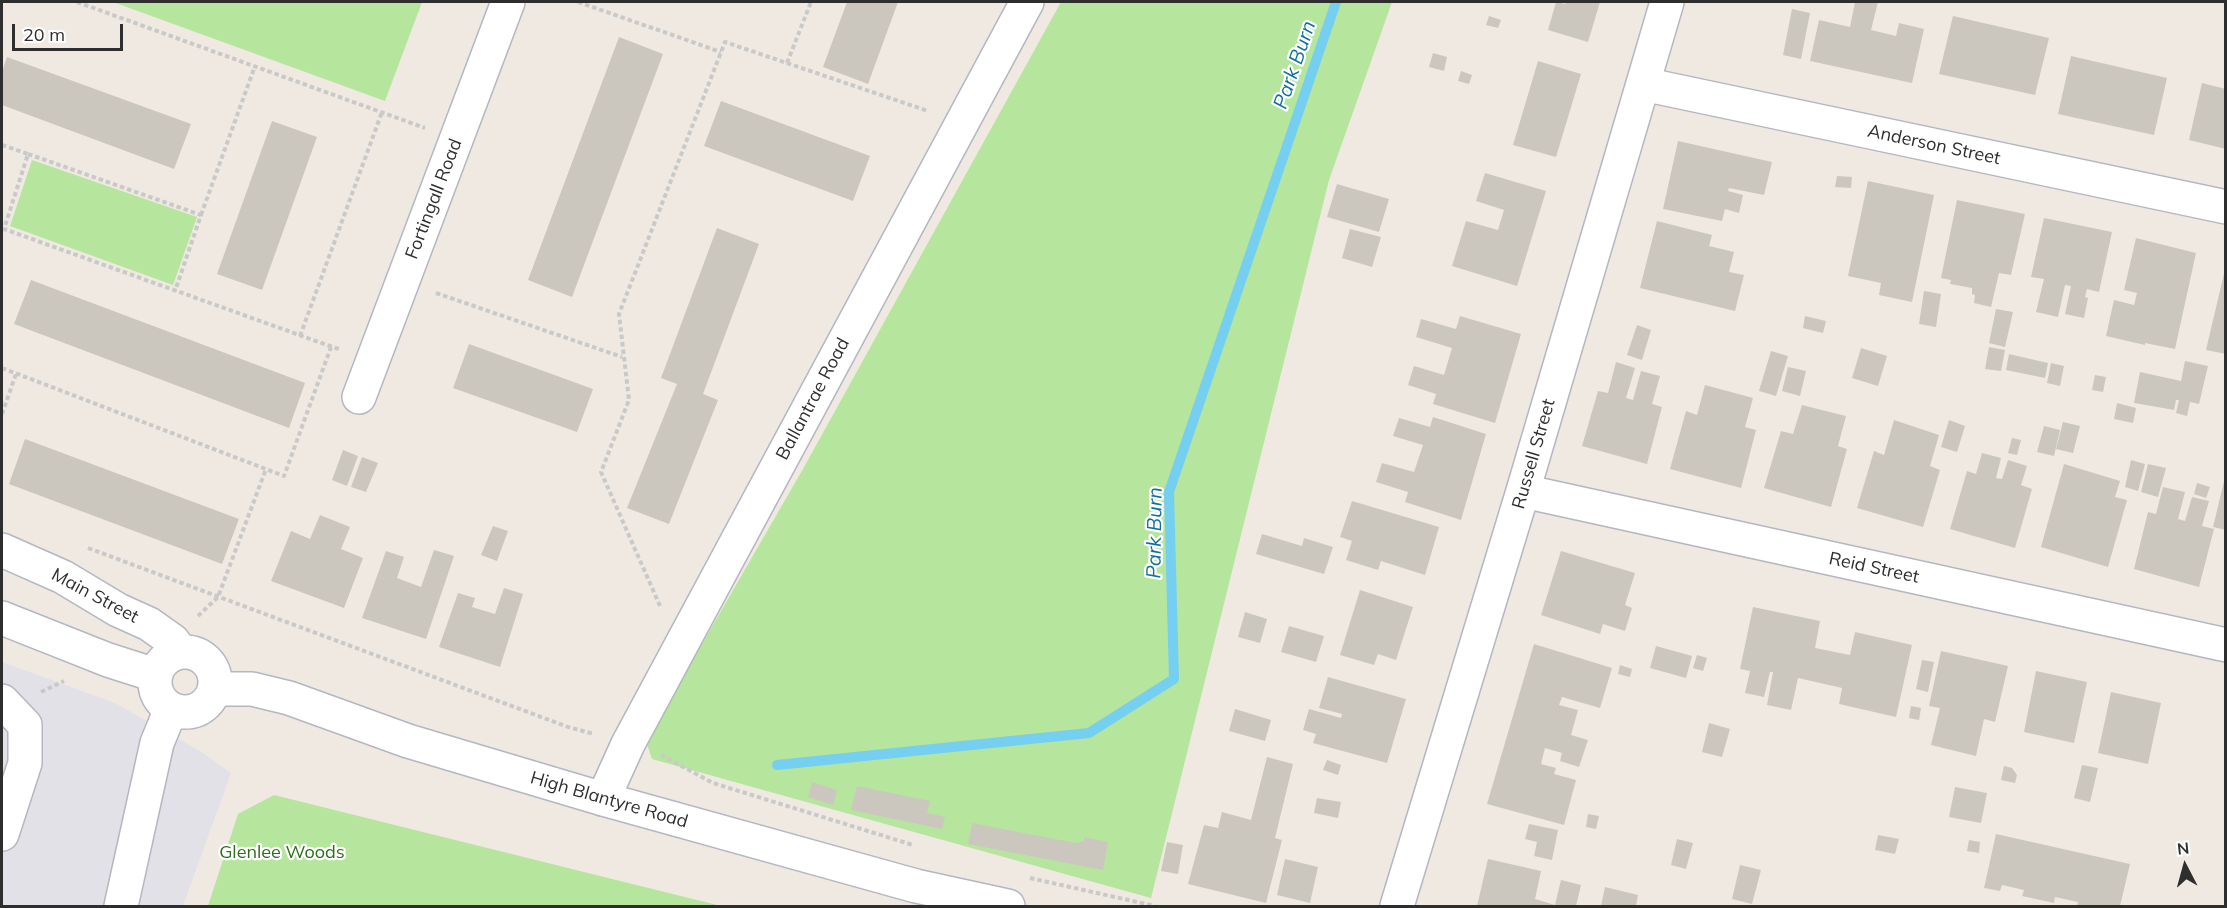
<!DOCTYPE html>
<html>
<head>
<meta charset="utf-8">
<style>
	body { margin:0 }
	#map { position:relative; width:2227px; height:908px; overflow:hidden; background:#efe9e1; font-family:Mulish,sans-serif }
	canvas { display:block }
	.frame { position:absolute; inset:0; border:3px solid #2e2e2e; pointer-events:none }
	.north { position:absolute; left:2155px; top:836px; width:60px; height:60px; -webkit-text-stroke:4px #fff; paint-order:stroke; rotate:354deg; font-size:16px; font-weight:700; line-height:24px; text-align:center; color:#2e2e2e }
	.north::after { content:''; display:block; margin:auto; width:21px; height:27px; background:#2e2e2e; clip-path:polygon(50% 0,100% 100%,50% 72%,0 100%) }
	.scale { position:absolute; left:12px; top:24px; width:111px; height:27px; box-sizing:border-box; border:3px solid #2e2e2e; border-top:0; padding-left:8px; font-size:18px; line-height:21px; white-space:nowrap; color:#2e2e2e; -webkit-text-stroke:4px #fff; paint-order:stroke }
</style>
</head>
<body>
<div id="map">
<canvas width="2227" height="908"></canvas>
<div class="frame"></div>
<div class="north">N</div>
<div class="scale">20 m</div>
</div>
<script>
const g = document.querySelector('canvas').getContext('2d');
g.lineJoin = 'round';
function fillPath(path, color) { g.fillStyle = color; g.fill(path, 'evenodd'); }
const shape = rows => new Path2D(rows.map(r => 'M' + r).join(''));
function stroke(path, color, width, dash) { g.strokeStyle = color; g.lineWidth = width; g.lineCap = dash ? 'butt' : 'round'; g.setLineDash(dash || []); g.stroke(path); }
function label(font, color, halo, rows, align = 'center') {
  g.font = font + ' Mulish,sans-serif'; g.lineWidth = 4.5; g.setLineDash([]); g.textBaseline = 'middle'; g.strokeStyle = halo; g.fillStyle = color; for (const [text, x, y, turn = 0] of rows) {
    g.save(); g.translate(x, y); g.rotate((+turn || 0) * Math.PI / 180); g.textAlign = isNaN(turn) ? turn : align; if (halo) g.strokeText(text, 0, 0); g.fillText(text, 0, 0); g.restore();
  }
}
fillPath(shape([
	[2,662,115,703,200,751,231,773,183,906,2,906]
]), '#e3e1e8');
fillPath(shape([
	[113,2,422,2,385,101],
	[1061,2,1392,2,1329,180,1151,898,652,759,646,741,803,469],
	[32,160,197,217,173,285,10,226],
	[274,795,721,906,208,906,238,814]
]), '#b6e59e');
stroke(shape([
	[777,765,1089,733,1174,679,1169,492,1336,2]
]), '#75cff0', 10);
fillPath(shape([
	[847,2,898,2,868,84,823,67],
	[1556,2,1565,4,1566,2,1600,2,1588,42,1548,30],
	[1855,2,1878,2,1871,30,1896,36,1899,23,1924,29,1912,83,1810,61,1819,20,1850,27],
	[1792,9,1810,13,1801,59,1783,55],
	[1489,16,1501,20,1498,28,1486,25],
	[1953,16,2049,38,2035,95,1939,74],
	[619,37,663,54,572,297,528,280],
	[1433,53,1447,57,1444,71,1429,67],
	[2071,56,2167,78,2154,135,2058,114],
	[7,57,191,124,174,169,2,105,2,72],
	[1538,61,1581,74,1556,157,1513,145],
	[1461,71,1472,75,1469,84,1458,81],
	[2202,83,2226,89,2226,149,2189,140],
	[721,101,870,156,853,201,704,146],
	[272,121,317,137,262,290,217,274],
	[1678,141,1772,162,1764,195,1729,188,1728,191,1743,195,1739,213,1725,209,1722,221,1663,209],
	[1485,173,1546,191,1517,286,1452,266,1466,221,1498,230,1504,210,1476,201],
	[1837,176,1852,177,1851,188,1835,187],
	[1868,181,1934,195,1912,302,1879,295,1881,283,1848,276],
	[1337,184,1389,199,1379,232,1327,217],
	[1957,200,2025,214,2011,275,1999,273,1991,307,1974,303,1975,295,1972,294,1972,288,1950,284,1951,280,1941,278],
	[2044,218,2112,232,2099,292,2087,289,2085,297,2088,298,2084,318,2065,314,2071,286,2065,285,2058,317,2036,312,2044,279,2031,277],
	[1657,221,1712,235,1709,246,1734,252,1729,272,1744,275,1735,311,1640,288],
	[717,228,759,244,703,394,718,400,669,524,627,508,677,384,661,378],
	[1350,229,1381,237,1372,267,1342,258],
	[2136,238,2196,253,2175,349,2145,343,2145,345,2106,336,2114,300,2134,305,2137,293,2124,290],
	[2226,265,2226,354,2206,350],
	[31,280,305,383,289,428,14,324],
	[1924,291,1941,294,1936,327,1919,324],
	[1996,309,2013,312,2005,347,1989,343],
	[1460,316,1521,334,1495,423,1433,404,1436,394,1408,385,1414,366,1444,375,1452,348,1416,337,1421,319,1456,329],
	[1805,316,1826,321,1823,333,1803,328],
	[1637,325,1651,330,1642,360,1627,355],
	[469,344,593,389,577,432,453,388],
	[1989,347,2005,350,2001,371,1985,369],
	[1861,348,1887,356,1878,386,1852,378],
	[1771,351,1788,356,1776,396,1759,391],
	[2009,354,2048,363,2045,378,2006,370],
	[2185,361,2208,366,2199,404,2190,402,2187,416,2176,413,2179,400,2176,400,2174,410,2134,403,2140,372,2181,381],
	[1616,362,1635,368,1626,398,1633,400,1641,371,1660,376,1652,404,1662,407,1647,464,1582,446,1598,391,1608,393],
	[2051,363,2064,366,2060,386,2047,383],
	[1788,367,1806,371,1800,396,1782,391],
	[2095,375,2106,377,2103,392,2092,390],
	[1705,385,1753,398,1745,427,1756,430,1741,488,1670,469,1686,411,1697,415],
	[2117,403,2136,408,2133,423,2114,419],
	[1802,405,1846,416,1838,446,1847,449,1831,507,1764,488,1781,431,1793,434],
	[1433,417,1486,434,1461,520,1405,502,1408,492,1376,482,1382,463,1414,472,1423,445,1393,436,1399,418,1430,427],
	[1894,420,1939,435,1930,466,1940,470,1923,527,1857,508,1874,451,1884,455],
	[1949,420,1965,426,1957,452,1941,447],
	[2063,422,2080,426,2073,453,2056,449],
	[2044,426,2060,430,2054,456,2037,452],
	[2012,438,2021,440,2017,455,2008,453],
	[25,439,239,519,222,564,9,484],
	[343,450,358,456,347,486,332,480],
	[1982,453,2001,458,1996,478,2002,479,2008,460,2027,466,2021,485,2032,489,2015,548,1950,529,1967,471,1976,474],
	[362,457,378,463,366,492,351,487],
	[2131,460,2145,464,2138,491,2125,487],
	[2064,464,2120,481,2115,497,2127,500,2108,567,2041,547],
	[2148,464,2166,468,2158,497,2141,492],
	[2225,477,2226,478,2226,530,2213,527],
	[2197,483,2210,487,2206,498,2194,494],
	[2163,487,2185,492,2178,519,2185,521,2192,497,2209,501,2202,526,2214,529,2199,587,2134,569,2148,512,2156,514],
	[1352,501,1439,527,1425,575,1381,561,1378,570,1346,560,1352,541,1340,537],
	[320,515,350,527,341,549,363,558,344,608,271,581,291,531,310,539],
	[493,526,508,531,497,561,481,555],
	[1262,534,1302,546,1304,538,1333,547,1324,574,1256,554],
	[434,550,454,556,426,639,362,618,386,551,404,557,397,578,421,587],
	[1561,551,1635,573,1625,605,1632,608,1625,631,1603,624,1600,634,1541,615],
	[504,588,523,594,500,667,439,647,458,593,475,598,472,607,495,614],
	[1360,590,1413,607,1396,660,1378,654,1374,665,1340,655],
	[1753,607,1820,621,1815,648,1850,655,1855,632,1912,645,1896,717,1839,704,1842,688,1798,678,1791,710,1767,705,1773,672,1770,672,1764,697,1745,693,1750,671,1740,669],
	[1245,612,1267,619,1260,643,1238,637],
	[1289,626,1324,636,1316,662,1281,652],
	[1534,644,1612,668,1600,708,1562,697,1559,705,1578,710,1571,735,1588,740,1579,767,1560,761,1562,753,1545,748,1541,764,1556,768,1554,774,1576,780,1564,825,1487,804],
	[1656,646,1692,656,1686,678,1650,668],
	[1941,651,2008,666,1995,722,1984,719,1976,756,1931,745,1940,708,1929,706],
	[1697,655,1707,658,1703,671,1693,668],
	[1922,660,1934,662,1928,692,1916,689],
	[1620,665,1632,669,1630,677,1618,674],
	[2036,671,2087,682,2074,743,2024,732],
	[1328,677,1406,699,1387,763,1313,743,1316,734,1303,730,1309,709,1341,718,1342,714,1319,708],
	[2111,692,2161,703,2148,764,2098,753],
	[1911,706,1921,708,1919,720,1909,718],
	[1235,709,1271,720,1265,741,1229,731],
	[1709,723,1730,729,1722,757,1702,752],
	[1267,757,1293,764,1275,838,1282,840,1266,903,1188,884,1204,825,1218,828,1222,812,1251,820],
	[1327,760,1341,765,1338,775,1323,770],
	[2082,765,2098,768,2090,802,2074,798],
	[2004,766,2012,768,2017,775,2015,783,2001,780],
	[812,782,837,790,833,805,808,797],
	[857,786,930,801,927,813,945,817,942,829,851,810],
	[1955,787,1987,793,1981,823,1949,817],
	[1317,798,1341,802,1338,818,1314,813],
	[1588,814,1599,816,1596,829,1586,827],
	[972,823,1076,843,1084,841,1084,837,1108,842,1103,870,968,844],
	[1529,824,1558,830,1552,860,1534,856,1537,842,1525,839],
	[1996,834,2130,864,2120,906,2077,906,2078,902,2055,897,2054,903,2022,896,2024,890,2002,885,2000,891,1984,888],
	[1878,835,1899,839,1895,854,1875,850],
	[1677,839,1693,843,1686,869,1671,865],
	[1969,840,1980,842,1979,853,1967,851],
	[1167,842,1183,845,1178,874,1161,871],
	[1285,859,1318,867,1310,903,1277,895],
	[1488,859,1541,871,1535,899,1555,905,1561,880,1581,885,1576,906,1477,906],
	[1740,865,1761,870,1752,904,1732,899],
	[1605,887,1638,895,1636,906,1601,906]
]), '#cbc7bf');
const minor = shape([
	[1643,84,2226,207],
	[359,397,508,2],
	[1523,491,2226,645],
	[2,701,25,725,25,763,2,834],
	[603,799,628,744,1027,2],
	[121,906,157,743,171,709],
	[1397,906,1523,491,1667,2]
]);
const secondary = shape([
	[2,550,63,577,118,610,149,624,173,641,181,652],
	[2,618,108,660,155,675],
	'155 682a30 30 0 1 1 60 0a30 30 0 1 1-60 0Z',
	[214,689,252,689,289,698,408,741,603,799,916,886,1008,906]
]);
stroke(minor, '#b4b7c1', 36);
stroke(secondary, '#b4b7c1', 36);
stroke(shape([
	[77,2,425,128],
	[578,2,721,52],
	[787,63,811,2],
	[2,145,28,154,4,229,341,350],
	[28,154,201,215,175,291],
	[201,215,255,66],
	[436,293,622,357],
	[300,336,382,112],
	[2,368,284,476,331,347],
	[2,414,16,374],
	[88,548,568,727,594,734],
	[660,606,601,472,629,400,619,314,725,42,928,111],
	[198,616,218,597,266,469],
	[41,692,64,681],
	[661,755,713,783,913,845],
	[1030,878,1155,906]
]), '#c9c9c9', 4, [4.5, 3]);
stroke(minor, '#fff', 33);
stroke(secondary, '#fff', 33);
label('18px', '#2e2e2e', '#fff', [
	["Anderson Street",1934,145,12],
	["Fortingall Road",434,199,-69],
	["Ballantrae Road",813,399,-62],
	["Russell Street",1534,454,-74],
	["Reid Street",1874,568,12],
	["Main Street",95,596,28],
	["High Blantyre Road",609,800,16]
]);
label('18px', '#2c6e1b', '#fff', [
	["Glenlee Woods",282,853]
]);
label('italic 20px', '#0d6fa3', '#fff', [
	["Park Burn",1295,65,-71],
	["Park Burn",1155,533,-89]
]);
</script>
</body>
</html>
